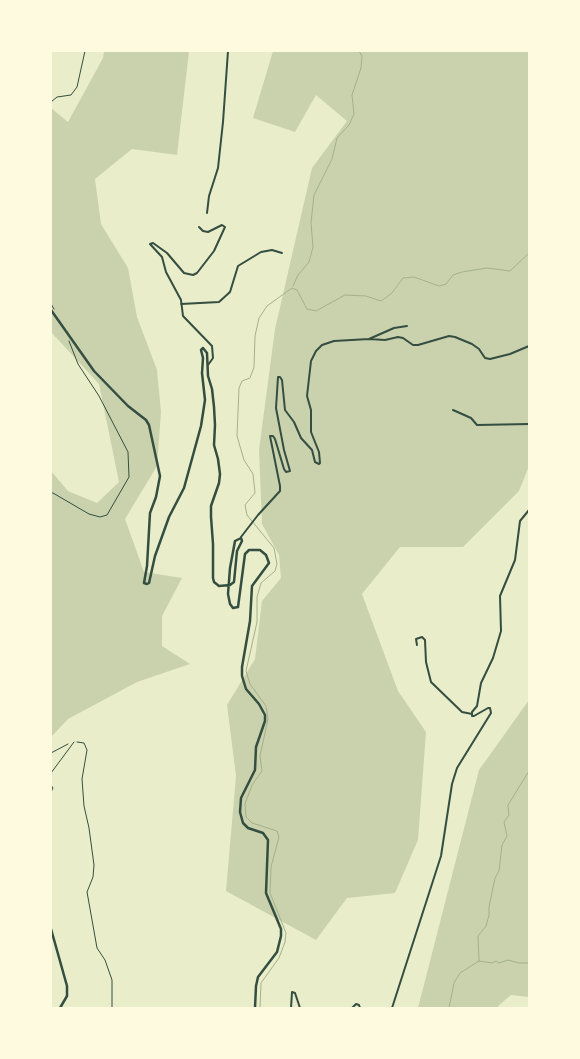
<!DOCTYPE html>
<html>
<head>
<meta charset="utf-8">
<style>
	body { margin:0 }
	#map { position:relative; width:580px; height:1059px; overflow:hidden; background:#e9edc9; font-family:"Fira Sans",sans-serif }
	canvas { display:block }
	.frame { position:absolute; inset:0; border:52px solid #fefae0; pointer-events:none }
</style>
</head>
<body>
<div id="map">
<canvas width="580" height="1059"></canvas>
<div class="frame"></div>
</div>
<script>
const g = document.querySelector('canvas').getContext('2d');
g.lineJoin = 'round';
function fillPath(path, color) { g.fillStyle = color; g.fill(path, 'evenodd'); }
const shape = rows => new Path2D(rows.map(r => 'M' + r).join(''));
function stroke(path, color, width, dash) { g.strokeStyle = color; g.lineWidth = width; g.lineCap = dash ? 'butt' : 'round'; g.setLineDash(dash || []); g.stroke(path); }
fillPath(shape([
	[104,51,189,51,177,155,132,149,95,179,101,224,128,268,137,317,157,370,161,412,157,466,125,519,144,572,182,578,162,616,162,646,190,664,137,682,68,719,51,737,51,471,68,491,97,503,119,482,99,384,51,332,51,108,68,122,103,58],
	[273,51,529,51,529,466,519,491,463,547,400,547,362,594,398,691,426,732,418,840,395,893,347,898,316,940,226,891,236,776,227,705,255,659,262,601,281,578,279,555,262,524,259,450,275,329,312,168,347,121,316,95,295,132,253,118],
	[529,700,529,997,511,995,498,1006,499,1008,418,1008,479,770]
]), '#cad2ad');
stroke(shape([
	[293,286,298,275,309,262,313,247,311,223,314,195,332,159,337,138,349,125,354,114,352,95,361,68,362,56,359,51],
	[479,961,492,963,496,961,499,963,508,960,519,963,529,963],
	[260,1008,261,983,279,958,285,942,286,933,270,893,271,867,279,837,277,831,252,823,246,817,245,804,252,785,262,771,260,756,268,719,266,706,250,684,246,671,257,622,257,597,261,583,275,571,277,564,274,548,247,515,245,505,255,493,253,474,244,460,237,436,239,388,242,381,250,378,254,367,255,336,259,318,267,306,292,288,297,290,307,309,316,311,345,295,366,296,381,301,392,293,403,278,414,277,439,286,446,284,453,275,462,272,487,268,510,271,529,253],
	[449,1008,454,983,460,973,479,961,478,936,486,926,489,915,489,907,495,878,499,871,502,845,507,836,504,822,509,815,508,805,529,771]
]), '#a3b18a', 1);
stroke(shape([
	[51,102,57,97,71,95,77,87,85,51],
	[51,304,54,309],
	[51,493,53,493,89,514,100,517,107,515,129,477,128,452,99,396,78,364,69,341],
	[77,742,84,743,87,750,82,779,84,806,89,828,94,865,93,877,87,892,89,903,97,948,105,960,112,980,112,1008],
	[51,753,68,744]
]), '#344e41', 1);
stroke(shape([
	[51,773,74,742],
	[51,785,53,788,51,792]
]), '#344e41', 1);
stroke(shape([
	[207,213,209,196,218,168,223,122,228,51],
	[199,227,203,231,208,232,222,225,225,227,214,251,197,273,193,275,184,273,167,253,153,243,150,244,162,257,166,272,181,300,183,316,212,346,213,358,208,365],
	[181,304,219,302,230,292,238,266,261,252,272,250,282,253],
	[369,339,394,328,407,326],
	[453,410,471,418,477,425,529,424],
	[241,537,258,515,280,491,280,486,270,436,273,436,275,439,284,469,286,472,290,471,284,450,276,408,278,377,280,377,282,380,285,410,294,422,301,438,312,450,315,462,319,464,320,463,319,452,311,432,311,410,307,396,311,361,316,351,322,345,334,341,369,339,385,340,398,337,403,338,413,345,418,345,449,336,455,337,472,344,479,349,485,358,490,359,510,354,529,346],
	[417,645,416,639,422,637,425,640,426,662,431,682,462,712,472,714],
	[291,1008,292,992,295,993,300,1008],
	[352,1008,356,1004,359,1005,360,1008],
	[392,1008,441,856,452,784,457,768,491,713,490,708,488,708,474,716,472,716,472,712,477,706,481,683,493,658,501,631,500,596,515,560,520,521,529,510]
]), '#344e41', 2);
stroke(shape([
	[51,310,94,371,128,406,146,420,149,425,160,476,156,497,150,513,147,566,144,583,147,584,149,583,155,556,169,517,184,488,201,426,205,400,202,373,203,358,201,350,203,348,207,353,208,376,212,389,214,407,215,425,214,445,218,459,220,474,219,483,211,506,211,517,213,544,213,578,214,582,219,586,230,585,234,582,237,551,242,541,241,538],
	[241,538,235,541,230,568,228,594,230,604,233,608,238,607,245,554,249,550,260,550,266,555,269,563,252,586,250,621,242,667,242,676,246,689,259,704,265,715,265,721,256,747,255,770,241,798,240,812,243,823,248,828,263,833,268,840,266,893,281,929,281,936,277,952,258,977,256,986,255,1008]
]), '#344e41', 2.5);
stroke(shape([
	[51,929,67,986,67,996,60,1008]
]), '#344e41', 2.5);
</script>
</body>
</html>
